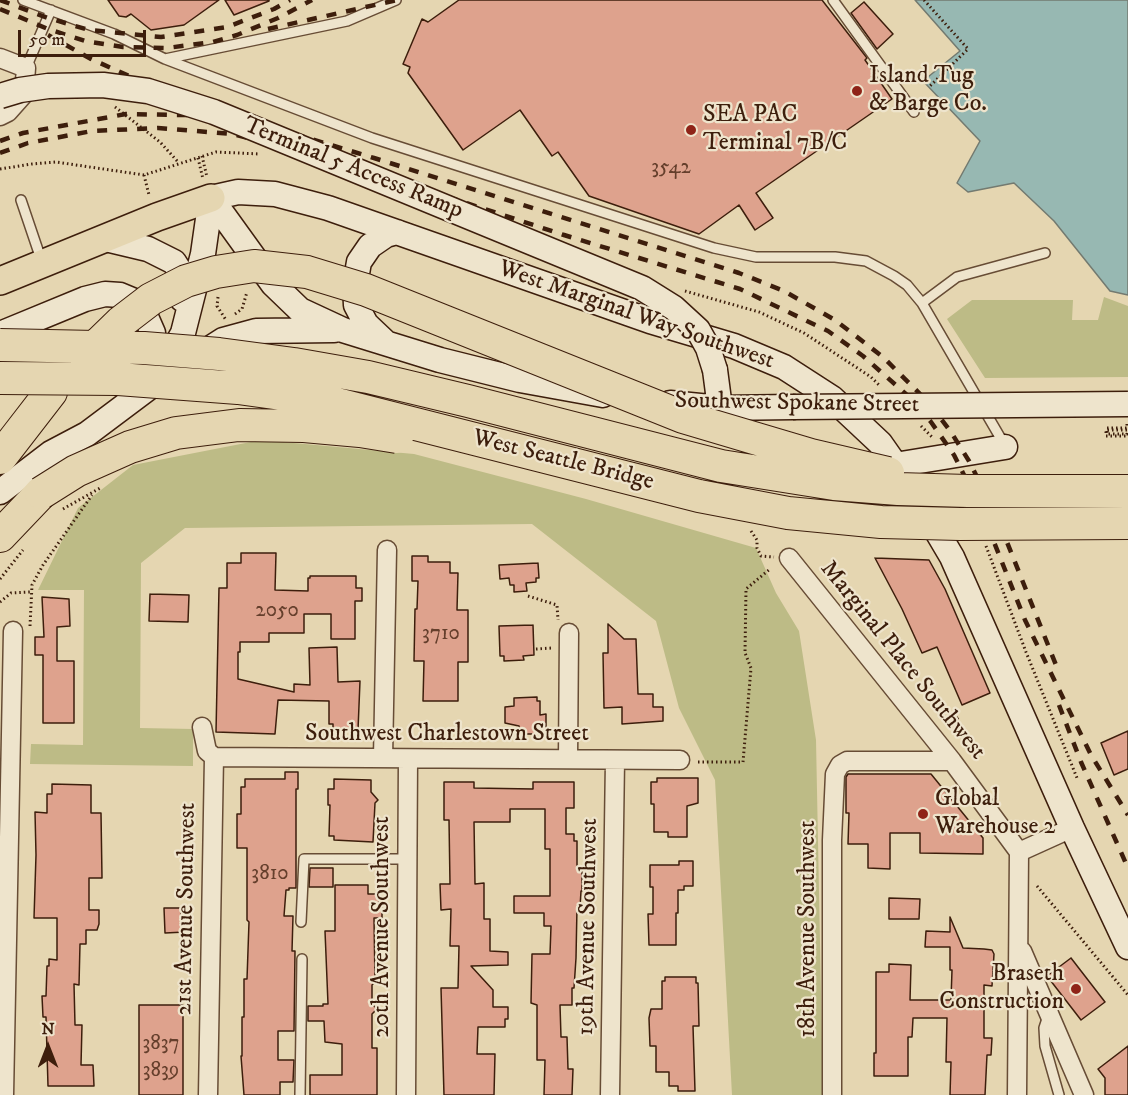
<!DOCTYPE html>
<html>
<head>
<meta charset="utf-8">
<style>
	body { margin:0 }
	#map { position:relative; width:1128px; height:1095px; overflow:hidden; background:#e5d6b1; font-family:"IM FELL DW Pica",serif }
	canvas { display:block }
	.north { position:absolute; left:18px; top:1017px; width:60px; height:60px; -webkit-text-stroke:4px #eee4cc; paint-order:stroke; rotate:0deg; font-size:16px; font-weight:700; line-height:24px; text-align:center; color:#3d1e0c }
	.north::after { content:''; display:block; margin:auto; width:21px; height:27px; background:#3d1e0c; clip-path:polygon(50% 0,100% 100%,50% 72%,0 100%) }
	.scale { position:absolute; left:18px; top:30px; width:128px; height:27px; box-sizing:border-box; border:3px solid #3d1e0c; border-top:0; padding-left:8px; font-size:18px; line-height:21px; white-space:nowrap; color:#3d1e0c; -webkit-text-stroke:4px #eee4cc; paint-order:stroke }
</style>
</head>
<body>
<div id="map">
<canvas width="1128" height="1095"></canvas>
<div class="north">N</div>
<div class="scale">50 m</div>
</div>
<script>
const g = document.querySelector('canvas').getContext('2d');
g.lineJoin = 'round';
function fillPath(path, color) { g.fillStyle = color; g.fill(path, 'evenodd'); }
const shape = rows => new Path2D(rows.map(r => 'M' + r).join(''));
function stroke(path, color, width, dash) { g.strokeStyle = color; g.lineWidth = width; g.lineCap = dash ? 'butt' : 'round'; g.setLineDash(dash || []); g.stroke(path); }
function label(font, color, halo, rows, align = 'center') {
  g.font = font + ' "IM FELL DW Pica",serif'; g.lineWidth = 4.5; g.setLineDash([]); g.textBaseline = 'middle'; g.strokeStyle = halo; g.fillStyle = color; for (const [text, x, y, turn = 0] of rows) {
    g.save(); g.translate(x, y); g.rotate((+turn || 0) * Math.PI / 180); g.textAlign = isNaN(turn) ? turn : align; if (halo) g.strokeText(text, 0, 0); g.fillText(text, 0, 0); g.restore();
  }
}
fillPath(shape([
	[1104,297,1128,306,1128,377,985,378,947,319,972,300,1073,300,1072,320,1098,320],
	[261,440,414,454,586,499,756,548,776,593,799,631,816,740,823,1095,732,1095,715,780,679,708,656,621,532,524,185,528,141,563,140,728,193,729,193,766,30,764,31,744,83,745,84,590,38,590,78,508,133,465]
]), '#bdbb86');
const water = shape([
	[915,0,1128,0,1128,295,1110,291,1054,221,1014,183,968,192,957,183,980,141,923,81,960,51,915,0]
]);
fillPath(water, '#97b8b2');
stroke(water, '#737a70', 1.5);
const building = shape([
	[108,0,219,0,184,25,151,30,131,14,126,17,119,16,108,0],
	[225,0,269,0,269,1,234,15,225,0],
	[459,0,822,0,867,58,865,60,892,99,756,193,773,218,755,230,739,205,699,234,589,196,558,152,552,156,520,110,463,150,408,73,410,67,403,64,422,19,428,22,459,0],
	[864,2,893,34,877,49,851,13,864,2],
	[241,553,276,553,275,590,308,591,308,578,310,578,310,576,356,576,356,588,362,588,362,601,355,601,355,639,331,639,331,614,304,614,304,633,269,633,269,642,240,642,240,652,238,652,238,679,294,692,294,684,310,685,309,648,337,647,338,682,360,681,358,730,333,729,333,724,329,724,329,701,278,700,275,734,216,732,219,588,227,588,227,563,241,563,241,553],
	[412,556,428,556,428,562,450,562,450,573,458,573,457,610,468,610,468,662,458,662,458,701,423,701,424,661,414,661,415,609,417,609,418,581,412,581,412,556],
	[875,558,929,560,945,589,990,693,962,705,937,647,922,653,902,609,875,558],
	[538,563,539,578,536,578,536,582,526,583,527,591,514,592,514,585,510,585,509,578,500,579,499,565,538,563],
	[150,594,189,595,188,622,149,621,150,594],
	[42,597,69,599,70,626,57,627,57,661,74,661,74,723,43,723,43,655,35,655,35,637,44,637,42,597],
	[608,624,624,639,636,639,638,694,653,694,653,707,663,707,663,721,622,724,622,707,604,708,603,653,608,653,608,624],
	[533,625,534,655,523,656,524,660,504,661,504,656,500,656,499,626,533,625],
	[537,697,537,701,540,701,540,715,546,714,546,734,519,734,519,726,505,723,505,707,514,706,514,698,537,697],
	[1128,731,1128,769,1114,775,1101,743,1128,731],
	[285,772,298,772,298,789,296,789,296,888,289,888,289,890,286,890,284,916,293,916,292,951,295,951,294,1031,278,1031,278,1060,294,1060,293,1082,280,1082,280,1095,244,1095,241,1056,242,1056,242,1017,244,1017,244,979,247,979,249,922,247,920,247,848,237,848,237,814,241,814,241,787,245,787,245,779,285,779,285,772],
	[848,774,931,774,983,838,983,854,920,853,920,833,890,833,890,869,868,868,868,844,848,844,849,813,846,813,846,777,848,774],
	[657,778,698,778,698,803,687,806,687,837,668,837,668,832,654,832,654,804,651,804,651,782,657,782,657,778],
	[334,779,371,780,371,792,378,800,375,803,373,842,334,840,334,836,329,836,330,805,328,805,328,789,334,789,334,779],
	[444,782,474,782,474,788,533,789,533,782,574,782,574,808,566,808,566,834,574,834,574,841,577,841,577,868,582,868,582,891,581,891,580,907,577,907,576,958,574,988,572,988,572,1005,560,1005,561,1037,567,1037,568,1069,573,1069,572,1095,544,1095,545,1060,537,1060,537,1005,531,1003,532,954,550,954,551,926,544,926,544,913,514,913,514,896,550,896,550,849,545,849,545,809,510,809,510,822,474,822,475,884,484,883,484,919,490,919,490,951,508,952,508,965,471,966,493,990,493,1007,508,1007,508,1019,505,1019,505,1027,478,1027,477,1054,495,1054,494,1095,444,1095,441,988,458,988,459,946,450,946,451,909,441,910,440,884,450,884,449,820,444,820,444,782],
	[52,784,91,785,91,813,101,813,102,878,89,878,89,910,99,910,99,924,97,930,86,930,86,944,80,944,79,985,74,984,75,1025,82,1025,81,1065,93,1065,94,1086,48,1086,46,1017,43,1017,42,996,46,996,47,966,49,966,49,959,57,960,57,918,34,918,36,855,35,812,47,813,47,794,52,794,52,784],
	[679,861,693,861,693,886,684,886,684,890,678,890,678,913,676,913,676,945,649,945,648,914,653,914,653,887,650,887,650,865,679,865,679,861],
	[310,868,333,868,333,887,309,887,310,868],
	[335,885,368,885,368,894,379,894,379,904,382,904,382,918,374,918,375,982,372,985,372,1004,377,1009,372,1014,372,1048,377,1048,377,1095,310,1095,310,1075,342,1075,342,1044,325,1042,324,1021,308,1021,308,1006,323,1006,323,1004,328,1004,325,931,335,931,335,885],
	[889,898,920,899,919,919,889,919,889,898],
	[164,908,181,908,181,916,185,916,185,932,165,933,164,908],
	[950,917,963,948,984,949,992,950,994,954,992,986,984,985,984,1038,992,1038,991,1055,987,1055,985,1095,950,1095,951,1062,946,1062,947,1018,913,1018,912,1037,908,1037,908,1076,874,1076,874,1053,876,1053,876,972,889,972,889,964,911,965,910,1000,951,1000,952,970,950,970,950,947,925,947,926,931,950,932,950,917],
	[1071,958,1105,1002,1081,1020,1047,976,1071,958],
	[665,977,696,977,696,983,698,983,699,1026,693,1026,695,1091,678,1091,678,1086,669,1086,669,1072,656,1072,656,1046,650,1046,649,1018,651,1009,662,1009,662,981,665,981,665,977],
	[139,1005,183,1005,183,1095,139,1095,139,1005],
	[1128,1046,1128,1095,1105,1095,1105,1078,1098,1069,1128,1046]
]);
fillPath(building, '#dea28d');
stroke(building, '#3d1e0c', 1.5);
const lane = shape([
	[23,0,114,34,165,59,372,138,714,248,756,257,835,257,866,261,894,276,907,285,922,303,1004,444],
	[833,0,914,112],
	[165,59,347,21,396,0],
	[26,68,51,10],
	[21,200,42,262],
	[922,303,957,277,1045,253],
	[301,922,304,859,408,859],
	[1048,1016,1044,1028,1045,1046,1059,1095],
	[300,1095,302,959]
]);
const street = shape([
	[0,58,26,68,24,94,8,112,0,116],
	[789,558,952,761,1019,852],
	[202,727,207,751,214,757,208,1095],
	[214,757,680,760],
	[383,758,387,550],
	[568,759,569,633],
	[1019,852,1072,828],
	[1022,951,1084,1095],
	[4,1095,13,631],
	[406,1095,408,759],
	[610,1095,615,760],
	[832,1095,832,840,835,774,840,765,847,761,952,761],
	[1017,1095,1019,852]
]);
const secondary = shape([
	[211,198,238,192,275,194,328,208,650,321,734,346,784,367,832,398,880,443,908,483],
	[211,198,273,284,300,310,343,330,440,360,520,380,603,395],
	[106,239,148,249,174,262,181,273,182,299],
	[0,334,85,299,105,294,120,295,132,300,146,317,153,333,155,366],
	[385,342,366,324,356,305,355,285,359,262,370,246,386,235,397,232],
	[198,356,223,340,256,331,334,330],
	[715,370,720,408],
	[670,403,720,408,793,407],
	[895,465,1005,447],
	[0,492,51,453,87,434,155,383,183,333,203,254,211,198],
	[926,513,952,557,1072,828,1128,947]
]);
const primary = shape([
	[0,281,157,217,211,198]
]);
const highway = shape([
	[0,458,51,392],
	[0,536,41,493]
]);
stroke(lane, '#674c35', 12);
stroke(street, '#674c35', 21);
stroke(secondary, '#3d1e0c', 27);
stroke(primary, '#3d1e0c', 30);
stroke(highway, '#3d1e0c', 34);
stroke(shape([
	[924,0,968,49,929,87],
	[115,107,160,142,179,163],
	[202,156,207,177],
	[198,158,203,179],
	[0,169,32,164,56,162,144,175,216,152,260,154],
	[144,175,149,195],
	[685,291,759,312,804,333,871,377,879,385],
	[218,297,217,306,226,320],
	[235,314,242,309,247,292],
	[921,426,933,438],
	[1127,430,1106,430,1106,436,1128,436],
	[63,509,102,487],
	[751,531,757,540,757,548,761,556,774,557],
	[986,546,1026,652,1077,778],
	[0,579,23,550],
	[528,596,557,605,558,620],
	[0,602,11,593,30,592],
	[30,626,32,585,43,565,92,495],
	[536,649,552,648],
	[950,724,959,717],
	[698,762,743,762,751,668,745,653,746,589,770,569],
	[1037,886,1128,995]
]), '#3d1e0c', 3, [1.5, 3]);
stroke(lane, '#eee4cc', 9);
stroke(street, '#eee4cc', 18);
stroke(secondary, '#eee4cc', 24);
stroke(primary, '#e5d6b1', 27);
stroke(highway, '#e5d6b1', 32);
stroke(shape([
	[0,0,48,18,89,30,161,37,227,27,274,9,290,0],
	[0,9,48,29,85,41,123,47,167,48,213,42,237,35,278,18,312,0],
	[268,29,397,0],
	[48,35,91,59,158,89,223,112],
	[0,141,23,133,126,114,235,116,374,158,739,273,784,291,835,320,883,357,928,402,951,432,969,461,997,517,1056,665],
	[0,153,28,143,92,131,158,128,233,134,344,163,564,235,740,289,828,331,863,356,907,395,931,422,954,455,980,507,1025,620,1091,755,1128,815],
	[1059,705,1081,762,1128,868]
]), '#3d1e0c', 4.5, [10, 10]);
const secondaryBridge = shape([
	[0,96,20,90,48,86,103,85,148,91,214,112,642,288,674,308,698,330,708,348,715,370],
	[793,407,1128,404]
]);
const highwayBridge = shape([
	[0,345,144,348,219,354,294,364,368,377,468,401,721,466,834,484,898,489,968,491,1128,491],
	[86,356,121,322,151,299,186,281,216,272,254,266,307,272,366,290,683,417,811,455,888,473],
	[0,378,118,379,238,388,317,399,699,496,788,513,881,522,960,524,1128,523],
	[41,493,76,471,130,447,176,433,239,425,304,426,360,431,397,437]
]);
stroke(secondaryBridge, '#3d1e0c', 27, []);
stroke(highwayBridge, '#3d1e0c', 34, []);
stroke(shape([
	[1127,424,1127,428,1107,428,1107,434,1127,434,1127,430]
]), '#3d1e0c', 3, [1.5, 3]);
stroke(secondaryBridge, '#eee4cc', 24);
stroke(highwayBridge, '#e5d6b1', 32);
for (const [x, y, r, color] of [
	[857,91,6,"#8f2418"],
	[691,130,6,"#8f2418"],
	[923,814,6,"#8f2418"],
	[1076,989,6,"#8f2418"]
]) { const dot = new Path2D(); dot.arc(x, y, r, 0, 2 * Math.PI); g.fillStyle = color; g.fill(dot); stroke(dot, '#eee4cc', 2); }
label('21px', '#653f2c', null, [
	["3542",671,169],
	["2050",277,612],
	["3710",441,635],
	["3810",270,875],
	["3837",161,1045],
	["3839",161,1072]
]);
label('24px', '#3d1e0c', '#eee4cc', [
	["Island Tug",869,77],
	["& Barge Co.",869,105],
	["SEA PAC",703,116],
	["Terminal 7B/C",703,144],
	["Global",935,800],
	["Warehouse 2",935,828],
	["Braseth",1064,975,"right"],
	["Construction",1064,1003,"right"]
], 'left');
label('24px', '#3d1e0c', '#eee4cc', [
	["Terminal 5 Access Ramp",353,169,22],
	["West Marginal Way Southwest",636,316,19],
	["Southwest Spokane Street",797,404,1],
	["West Seattle Bridge",563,461,14],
	["Marginal Place Southwest",902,661,51],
	["Southwest Charlestown Street",447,735],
	["21st Avenue Southwest",187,909,-89],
	["20th Avenue Southwest",383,927,-90],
	["19th Avenue Southwest",589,927,-89],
	["18th Avenue Southwest",809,929,-90]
]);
</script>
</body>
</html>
